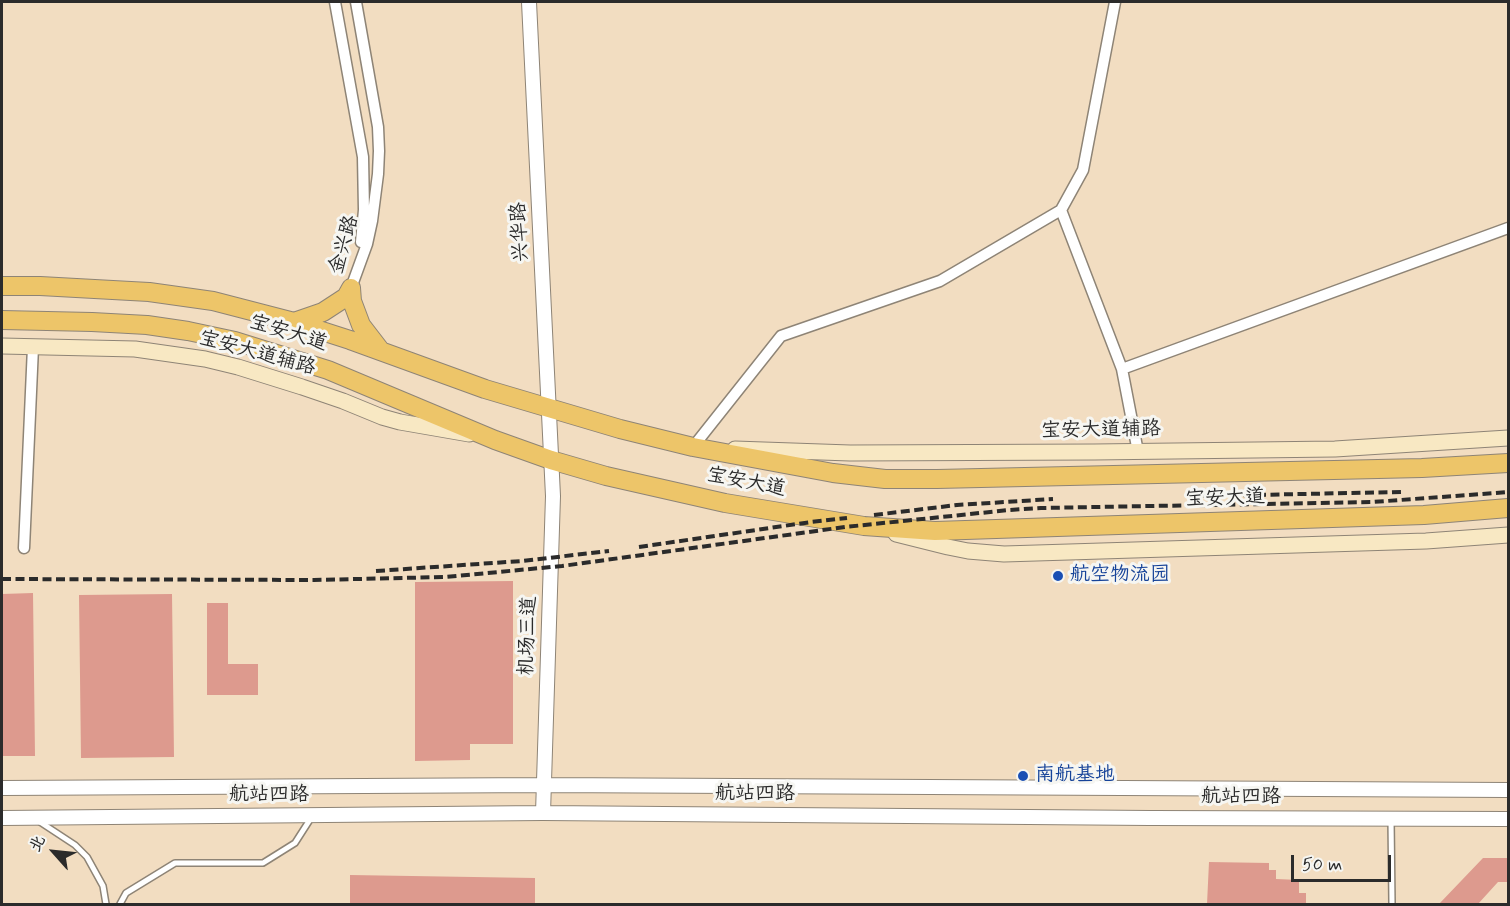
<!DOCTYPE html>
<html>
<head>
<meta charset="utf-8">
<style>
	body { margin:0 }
	#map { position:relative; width:1510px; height:906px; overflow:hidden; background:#f2ddc1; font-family:Mynerve,"LXGW WenKai TC",sans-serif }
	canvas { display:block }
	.frame { position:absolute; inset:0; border:3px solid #2b2b2b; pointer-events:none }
	.north { position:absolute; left:24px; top:822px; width:60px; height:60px; -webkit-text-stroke:4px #f6f6f2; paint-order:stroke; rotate:297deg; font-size:16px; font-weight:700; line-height:24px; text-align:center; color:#2b2b2b }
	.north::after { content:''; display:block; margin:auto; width:21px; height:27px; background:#2b2b2b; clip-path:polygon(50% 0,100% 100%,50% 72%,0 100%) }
	.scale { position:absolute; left:1291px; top:855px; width:100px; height:27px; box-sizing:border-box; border:3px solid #2b2b2b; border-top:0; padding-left:8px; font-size:18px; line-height:21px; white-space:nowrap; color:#2b2b2b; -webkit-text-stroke:4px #f6f6f2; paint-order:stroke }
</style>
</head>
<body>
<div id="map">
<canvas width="1510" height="906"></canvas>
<div class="frame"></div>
<div class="north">北</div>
<div class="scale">50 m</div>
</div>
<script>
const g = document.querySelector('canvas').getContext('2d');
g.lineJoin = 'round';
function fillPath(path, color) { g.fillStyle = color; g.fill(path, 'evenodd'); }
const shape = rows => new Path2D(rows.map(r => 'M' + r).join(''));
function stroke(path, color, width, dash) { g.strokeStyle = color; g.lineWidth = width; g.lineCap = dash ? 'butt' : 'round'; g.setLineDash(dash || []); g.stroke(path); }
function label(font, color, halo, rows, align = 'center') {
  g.font = font + ' Mynerve,"LXGW WenKai TC",sans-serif'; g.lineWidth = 6; g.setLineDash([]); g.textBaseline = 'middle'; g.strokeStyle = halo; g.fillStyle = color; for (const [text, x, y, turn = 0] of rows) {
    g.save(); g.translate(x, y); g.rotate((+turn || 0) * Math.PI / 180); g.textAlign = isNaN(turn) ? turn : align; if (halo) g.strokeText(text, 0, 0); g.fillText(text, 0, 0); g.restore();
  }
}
fillPath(shape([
	[513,581,513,744,470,744,470,760,415,761,415,582],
	[33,593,35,756,2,756,2,594],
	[172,594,174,757,81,758,79,595],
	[207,603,228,603,228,664,258,664,258,695,207,695],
	[1483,858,1509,858,1509,882,1498,882,1478,904,1439,904],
	[1209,862,1269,863,1269,870,1276,870,1276,879,1299,880,1299,893,1306,893,1306,904,1207,904],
	[350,875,535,878,535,904,350,904]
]), '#dd9a8e');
const service = shape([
	[1391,819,1392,904],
	[40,822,75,845,87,857,103,886,106,904],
	[120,904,126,893,175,863,263,863,295,843,311,818]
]);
const minor = shape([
	[335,2,363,157,364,210,361,242],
	[1061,210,1122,369,1138,452],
	[351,288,367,244,372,221,378,174,379,151,378,127,356,2],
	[1122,369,1508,228],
	[693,447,781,336,940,281,1061,210,1083,170,1115,2],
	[24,548,33,347]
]);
const tertiary = shape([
	[529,2,553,496,543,813],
	[2,788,544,785,1508,790],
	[2,818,543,813,1150,818,1508,819]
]);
const secondary = shape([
	[2,346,135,349,205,359,238,367,302,387,343,401,382,417,400,422,469,434],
	[735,449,850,453,1094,452,1335,449,1508,438],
	[896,534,948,547,968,551,1004,554,1426,541,1508,535]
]);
const primary = shape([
	[2,286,40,286,149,292,213,301,294,322,350,340,485,389,620,429,693,447,833,473,885,479,937,479,1422,468,1508,463],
	[351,288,352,301,361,325,381,351],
	[2,320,92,322,147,325,188,331,235,341,328,370,495,440,551,460,606,476,725,503,864,526,935,531,1424,515,1508,508],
	[294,322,323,312,346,297,351,288]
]);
stroke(service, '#8e8476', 8);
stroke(minor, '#8e8476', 13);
stroke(tertiary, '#8e8476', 16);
stroke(secondary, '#8e8476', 17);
stroke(primary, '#8e8476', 20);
stroke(service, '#fff', 5);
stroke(minor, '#fff', 10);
stroke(tertiary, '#fff', 14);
stroke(secondary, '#f8e8c3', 15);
stroke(primary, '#edc569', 18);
stroke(shape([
	[1203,496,1401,492],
	[874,515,957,505,1053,499],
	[639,547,811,522,847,518],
	[376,571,522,561,609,551],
	[2,579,314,580,445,577,562,566,845,527,1009,510,1041,508,1373,502,1508,492]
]), '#2b2b2b', 4, [9, 4.5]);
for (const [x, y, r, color] of [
	[1058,576,6,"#1a4fb4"],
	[1023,776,6,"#1a4fb4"]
]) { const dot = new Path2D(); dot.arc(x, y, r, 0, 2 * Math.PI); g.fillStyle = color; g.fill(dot); stroke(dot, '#f6f6f2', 2); }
label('20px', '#2b2b2b', '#f6f6f2', [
	["兴华路",521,232,-93],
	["金兴路",345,245,-74],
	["宝安大道",288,334,17],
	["宝安大道辅路",257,354,15],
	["宝安大道辅路",1101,431,-1],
	["宝安大道",746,483,11],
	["宝安大道",1225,499,-2],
	["机场三道",529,636,-88],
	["航站四路",755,795],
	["航站四路",269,796],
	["航站四路",1241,798]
]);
label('20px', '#164399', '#f6f6f2', [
	["航空物流园",1070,576],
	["南航基地",1035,776]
], 'left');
</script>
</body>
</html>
